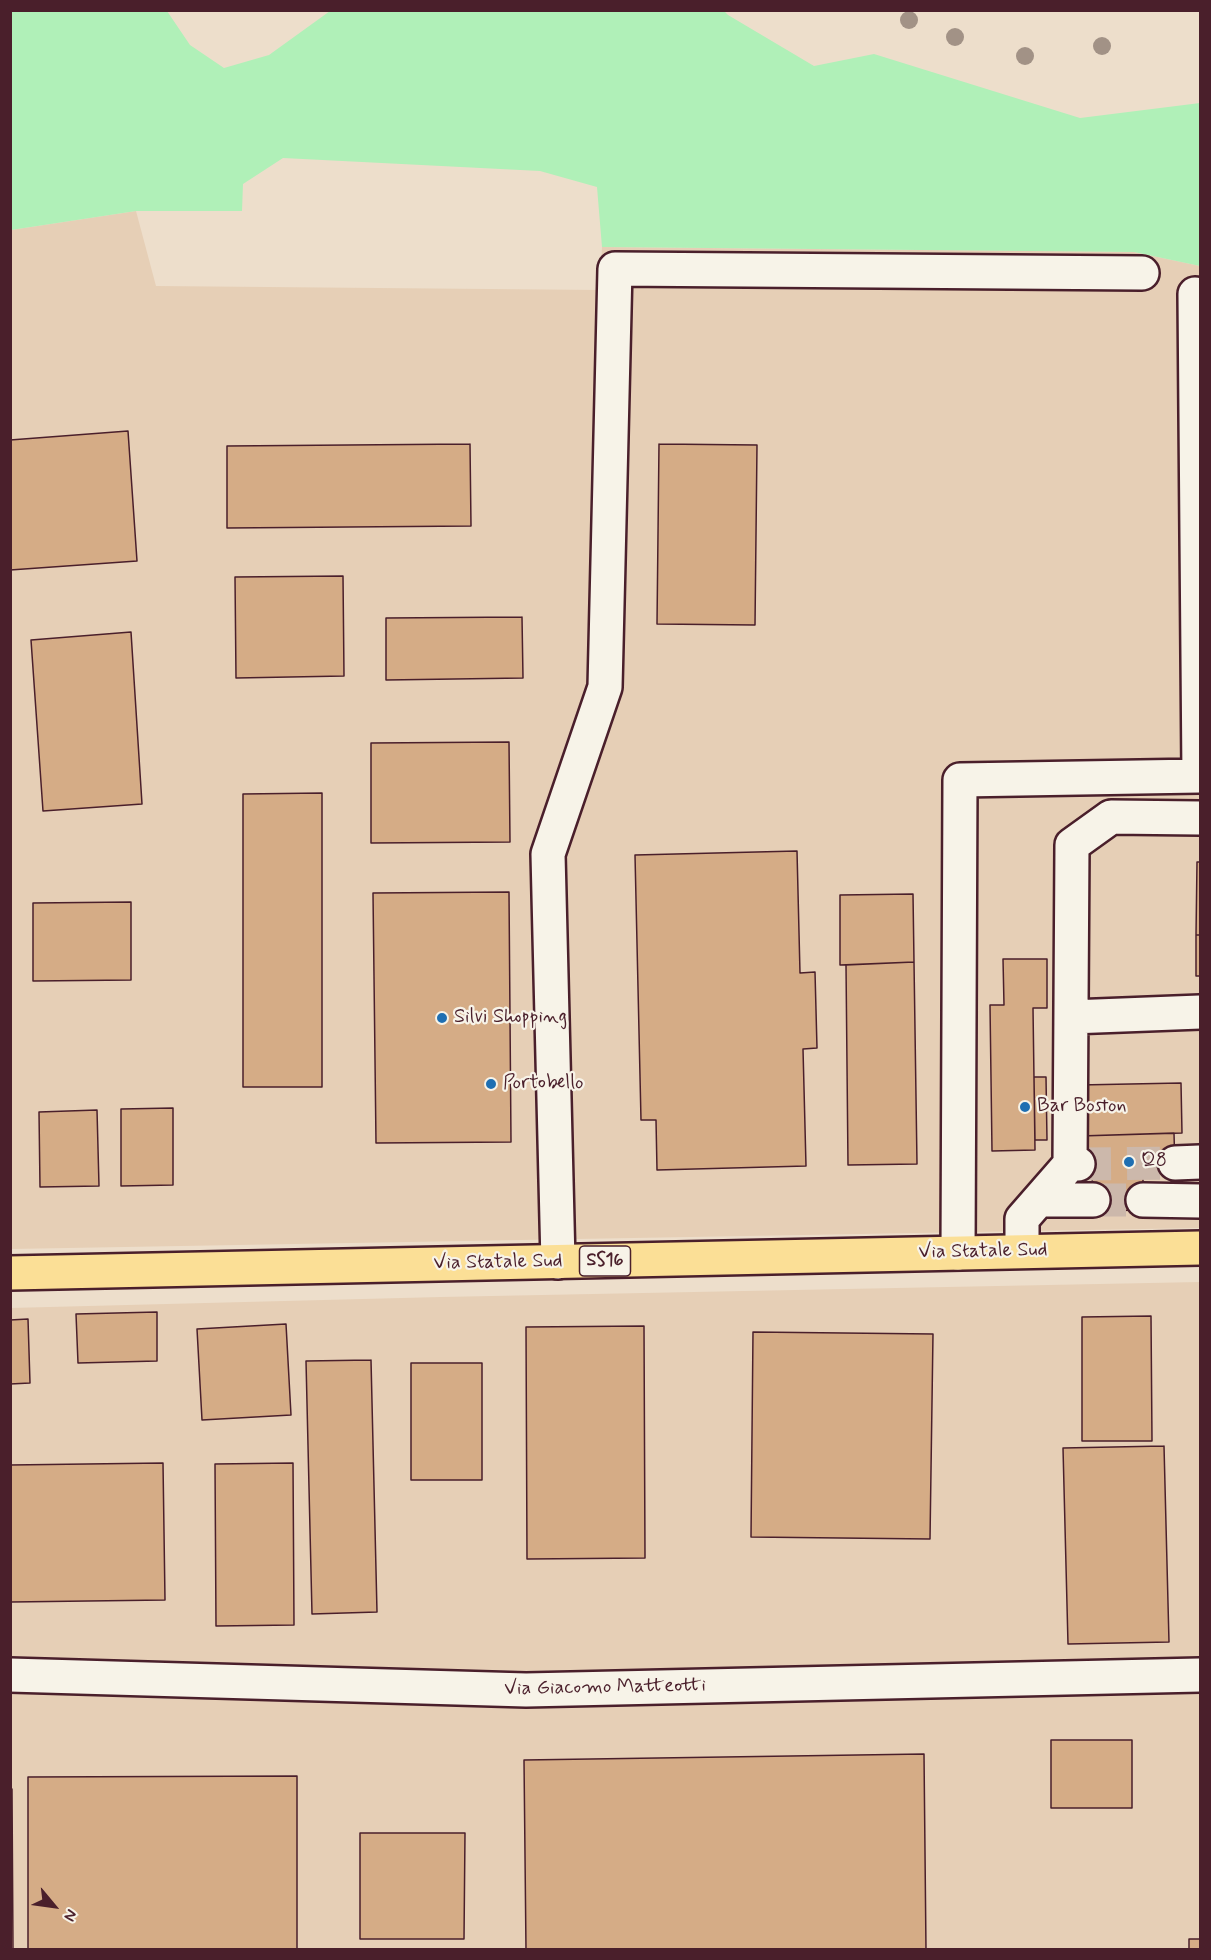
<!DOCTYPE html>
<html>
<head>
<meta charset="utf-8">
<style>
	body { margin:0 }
	#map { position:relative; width:1211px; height:1960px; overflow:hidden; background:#eddecb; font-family:Mynerve,sans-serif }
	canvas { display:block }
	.frame { position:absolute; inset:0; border:12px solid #4a1f2b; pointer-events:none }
	.north { position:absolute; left:24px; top:1876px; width:60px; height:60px; -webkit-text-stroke:4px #f7f3e8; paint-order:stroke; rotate:119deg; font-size:16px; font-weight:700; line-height:24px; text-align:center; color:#4a1f2b }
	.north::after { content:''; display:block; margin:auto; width:21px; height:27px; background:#4a1f2b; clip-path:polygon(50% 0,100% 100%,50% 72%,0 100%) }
</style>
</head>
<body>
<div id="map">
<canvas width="1211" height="1960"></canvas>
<div class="frame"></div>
<div class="north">N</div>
</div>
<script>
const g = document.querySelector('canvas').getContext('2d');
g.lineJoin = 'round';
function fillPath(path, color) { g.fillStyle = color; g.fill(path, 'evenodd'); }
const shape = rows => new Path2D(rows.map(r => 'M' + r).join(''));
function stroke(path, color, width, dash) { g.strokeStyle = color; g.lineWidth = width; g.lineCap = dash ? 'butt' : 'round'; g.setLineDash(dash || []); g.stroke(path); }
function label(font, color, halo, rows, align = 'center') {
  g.font = font + ' Mynerve,sans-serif'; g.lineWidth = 4.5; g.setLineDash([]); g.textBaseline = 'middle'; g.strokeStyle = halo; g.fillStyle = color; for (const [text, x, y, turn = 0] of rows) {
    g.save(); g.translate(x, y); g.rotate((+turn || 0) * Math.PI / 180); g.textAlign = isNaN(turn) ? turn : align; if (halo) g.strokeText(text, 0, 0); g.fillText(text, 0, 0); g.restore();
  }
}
fillPath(shape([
	[136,211,156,286,600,290,602,247,1134,252,1200,266,1200,1228,11,1249,11,230],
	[1200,1282,1200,1949,11,1949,10,1308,441,1297]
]), '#e6cfb6');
fillPath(shape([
	[11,10,167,11,190,45,224,68,269,55,330,11,724,11,728,15,814,66,874,54,1080,118,1200,103,1200,266,1134,252,602,247,597,187,540,171,283,158,243,184,242,211,136,211,11,230]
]), '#b0f0b8');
const building = shape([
	[128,431,137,561,10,570,10,440,128,431],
	[470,444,471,526,227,528,227,446,470,444],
	[659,444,757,445,755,625,657,624,659,444],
	[343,576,344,676,236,678,235,577,343,576],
	[522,617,523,678,386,680,386,618,522,617],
	[131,632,142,804,43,811,31,640,131,632],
	[509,742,510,842,371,843,371,743,509,742],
	[322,793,322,1087,243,1087,243,794,322,793],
	[797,851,800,973,815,972,817,1048,803,1049,806,1166,657,1170,656,1120,641,1120,635,855,797,851],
	[1197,862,1200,862,1200,935,1196,935,1197,862],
	[509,892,511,1142,376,1143,373,893,509,892],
	[913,894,914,962,840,965,840,895,913,894],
	[131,902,131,980,33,981,33,903,131,902],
	[1196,935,1200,935,1200,976,1196,976,1196,935],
	[1003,959,1047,959,1047,1008,1033,1008,1035,1150,992,1151,990,1005,1004,1005,1003,959],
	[914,962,917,1164,848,1165,846,965,914,962],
	[1034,1077,1046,1077,1047,1140,1035,1140,1034,1077],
	[1181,1083,1182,1133,1080,1136,1079,1085,1181,1083],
	[173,1108,173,1185,121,1186,121,1109,173,1108],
	[97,1110,99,1186,40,1187,39,1112,97,1110],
	[1174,1133,1175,1171,1143,1171,1143,1210,1093,1211,1092,1171,1080,1136,1174,1133],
	[157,1312,157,1361,78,1363,76,1314,157,1312],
	[1151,1316,1152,1441,1082,1441,1082,1317,1151,1316],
	[28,1319,30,1383,10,1384,10,1320,28,1319],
	[286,1324,291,1415,202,1420,197,1329,286,1324],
	[644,1326,645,1558,527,1559,526,1327,644,1326],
	[753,1332,933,1334,930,1539,751,1537,753,1332],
	[371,1360,377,1612,312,1614,306,1361,371,1360],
	[411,1363,482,1363,482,1480,411,1480,411,1363],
	[1164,1446,1169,1642,1068,1644,1063,1448,1164,1446],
	[163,1463,165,1600,11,1602,10,1465,163,1463],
	[293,1463,294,1625,216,1626,215,1464,293,1463],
	[1051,1740,1132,1740,1132,1808,1051,1808,1051,1740],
	[924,1754,926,1950,526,1950,524,1760,924,1754],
	[297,1776,297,1950,28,1950,28,1777,297,1776],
	[10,1789,12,1789,13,1950,10,1950,10,1789],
	[360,1833,465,1833,464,1939,360,1939,360,1833],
	[1189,1939,1200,1939,1200,1950,1189,1950,1189,1939]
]);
fillPath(building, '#d5ac86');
stroke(building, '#4a1f2b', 1.5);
stroke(shape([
	[1078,1164,1175,1163],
	[1093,1200,1143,1200]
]), '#ccb8ab', 33, [33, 16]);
const minor = shape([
	[1071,1017,1200,1012],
	[1175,1163,1200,1162],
	[1070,1164,1072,845,1111,817,1200,818],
	[1039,1200,1093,1200],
	[1143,1200,1200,1201],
	[1022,1251,1022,1219,1070,1164,1078,1164],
	[958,1253,960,780,1199,776,1195,294],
	[558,1262,548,854,605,687,615,269,1142,273],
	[10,1675,526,1690,1200,1675]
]);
const major = shape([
	[10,1273,1200,1248]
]);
stroke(minor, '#4a1f2b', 38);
stroke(major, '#4a1f2b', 38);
stroke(minor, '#f7f3e8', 33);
stroke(major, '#fbdf96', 33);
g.fillStyle = '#a29286';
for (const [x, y] of [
	[909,20],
	[955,37],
	[1102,46],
	[1025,56]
]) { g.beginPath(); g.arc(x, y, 9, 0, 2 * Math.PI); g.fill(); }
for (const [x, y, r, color] of [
	[442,1018,6,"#1f6fb2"],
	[491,1084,6,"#1f6fb2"],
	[1025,1107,6,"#1f6fb2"],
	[1129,1162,6,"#1f6fb2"]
]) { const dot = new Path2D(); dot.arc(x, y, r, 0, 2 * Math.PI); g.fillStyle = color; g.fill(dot); stroke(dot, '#f7f3e8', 2); }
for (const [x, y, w] of [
	[605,1261,51]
]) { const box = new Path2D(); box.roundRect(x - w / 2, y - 15, w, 30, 4.5); g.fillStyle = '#f7f3e8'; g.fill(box); stroke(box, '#4a1f2b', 1.5); }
label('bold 18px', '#4a1f2b', null, [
	["SS16",605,1261]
]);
label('20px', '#4a1f2b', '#f7f3e8', [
	["Silvi Shopping",454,1018],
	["Portobello",503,1084],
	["Bar Boston",1037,1107],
	["Q8",1141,1162]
], 'left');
label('20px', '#4a1f2b', '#f7f3e8', [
	["Via Statale Sud",983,1252,-1],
	["Via Statale Sud",498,1263,-1],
	["Via Giacomo Matteotti",605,1688,-1]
]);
</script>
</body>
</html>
